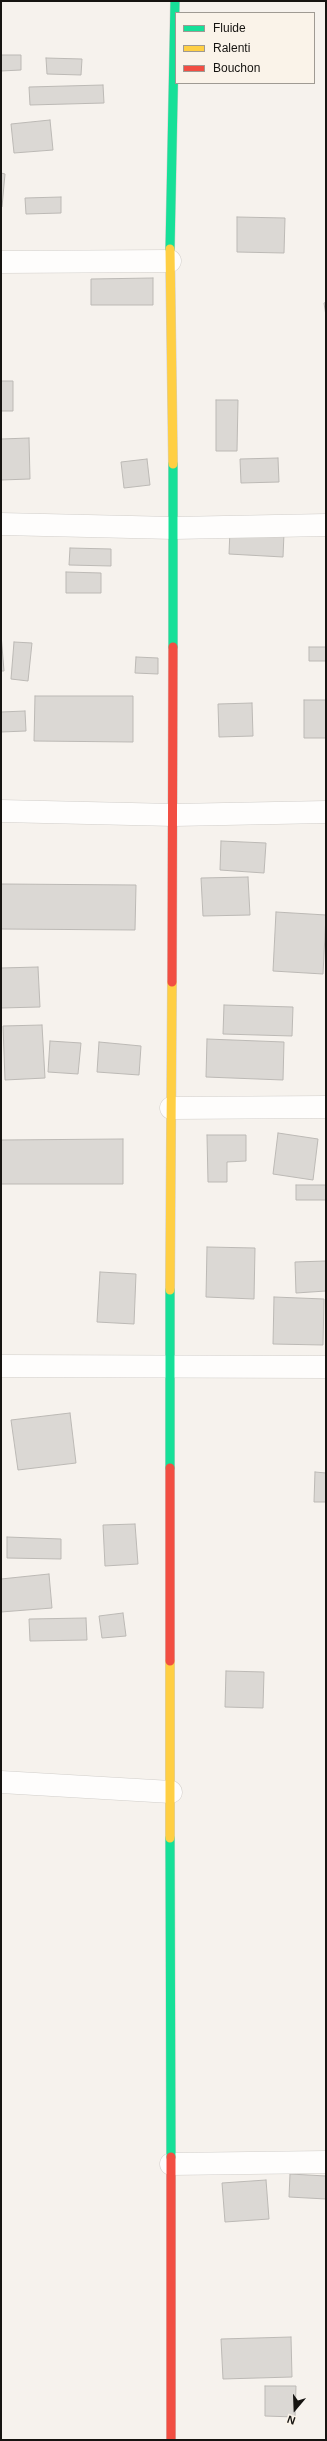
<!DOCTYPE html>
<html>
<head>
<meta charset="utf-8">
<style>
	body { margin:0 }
	#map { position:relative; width:327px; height:2441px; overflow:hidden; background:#f6f2ed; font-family:Arial,sans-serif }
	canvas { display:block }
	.frame { position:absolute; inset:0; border:2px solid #161411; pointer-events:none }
	.legend { position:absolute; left:175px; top:12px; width:140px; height:72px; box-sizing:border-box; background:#faf3e9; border:1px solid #9f9a93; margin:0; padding:5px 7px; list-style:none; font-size:12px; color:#161411 }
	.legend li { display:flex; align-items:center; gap:8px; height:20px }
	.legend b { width:20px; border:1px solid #9f9a93 }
	.north { position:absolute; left:275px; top:2389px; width:40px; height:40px; -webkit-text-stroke:3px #faf3e9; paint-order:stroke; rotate:199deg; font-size:11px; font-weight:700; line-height:16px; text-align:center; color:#161411 }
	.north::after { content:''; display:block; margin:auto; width:14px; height:18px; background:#161411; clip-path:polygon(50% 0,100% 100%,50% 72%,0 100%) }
</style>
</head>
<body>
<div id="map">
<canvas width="327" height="2441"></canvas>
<div class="frame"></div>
<ul class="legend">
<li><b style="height:5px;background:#16e098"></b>Fluide</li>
<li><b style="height:5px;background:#ffcf43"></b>Ralenti</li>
<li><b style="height:5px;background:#f24e42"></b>Bouchon</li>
</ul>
<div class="north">N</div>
</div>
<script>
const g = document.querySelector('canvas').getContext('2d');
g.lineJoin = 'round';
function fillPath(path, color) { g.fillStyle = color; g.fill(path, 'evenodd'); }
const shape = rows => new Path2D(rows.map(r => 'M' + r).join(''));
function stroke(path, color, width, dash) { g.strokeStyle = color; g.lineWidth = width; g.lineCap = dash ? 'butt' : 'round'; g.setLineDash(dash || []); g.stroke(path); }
const building = shape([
	[1,55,21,55,21,70,1,71,1,55],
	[46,58,82,59,81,75,47,74,46,58],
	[103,85,104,103,30,105,29,87,103,85],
	[50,120,53,150,14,153,11,124,50,120],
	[1,173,5,174,2,207,1,207,1,173],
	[61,197,61,213,26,214,25,198,61,197],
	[237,217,285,218,284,253,237,252,237,217],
	[153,278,153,305,91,305,91,279,153,278],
	[326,302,326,316,324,303,326,302],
	[1,381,13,381,13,411,1,411,1,381],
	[216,400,238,400,237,451,216,451,216,400],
	[29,438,30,479,1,480,1,439,29,438],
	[278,458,279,482,241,483,240,459,278,458],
	[147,459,150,485,124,488,121,462,147,459],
	[230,530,284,533,283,557,229,554,230,530],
	[70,548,111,549,111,566,69,565,70,548],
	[66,572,101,573,101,593,66,593,66,572],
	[1,634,4,671,1,671,1,634],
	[14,642,32,643,28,681,11,679,14,642],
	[309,647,326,647,326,661,309,661,309,647],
	[136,657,158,658,158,674,135,673,136,657],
	[35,696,133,696,133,742,34,741,35,696],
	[304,700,326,700,326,738,304,738,304,700],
	[252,703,253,736,219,737,218,704,252,703],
	[25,711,26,731,1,732,1,712,25,711],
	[221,841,266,843,264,873,220,870,221,841],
	[248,877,250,915,203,916,201,878,248,877],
	[1,884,136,885,135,930,1,929,1,884],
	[276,912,326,915,323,974,273,971,276,912],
	[38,967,40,1007,1,1008,1,968,38,967],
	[224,1005,293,1007,292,1036,223,1034,224,1005],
	[42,1025,45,1078,5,1080,3,1026,42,1025],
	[207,1039,284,1042,283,1080,206,1077,207,1039],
	[50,1041,81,1043,78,1074,48,1072,50,1041],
	[99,1042,141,1046,139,1075,97,1072,99,1042],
	[278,1133,318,1139,313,1180,273,1174,278,1133],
	[207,1135,246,1135,246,1161,227,1162,227,1182,208,1182,207,1135],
	[123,1139,123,1184,1,1184,1,1140,123,1139],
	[296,1185,326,1185,326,1200,296,1200,296,1185],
	[207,1247,255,1248,254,1299,206,1297,207,1247],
	[326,1261,326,1291,296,1293,295,1262,326,1261],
	[100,1272,136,1274,134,1324,97,1322,100,1272],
	[274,1297,324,1299,323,1345,273,1344,274,1297],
	[70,1413,76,1463,18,1470,11,1420,70,1413],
	[315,1472,326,1473,326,1502,314,1502,315,1472],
	[135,1524,138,1564,105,1566,103,1525,135,1524],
	[7,1537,61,1539,61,1559,7,1558,7,1537],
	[49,1574,52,1608,1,1612,1,1579,49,1574],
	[123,1613,126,1636,102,1638,99,1616,123,1613],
	[86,1618,87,1640,30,1641,29,1619,86,1618],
	[226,1671,264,1672,263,1708,225,1707,226,1671],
	[290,2174,326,2176,326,2199,289,2197,290,2174],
	[266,2180,269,2219,225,2222,222,2183,266,2180],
	[291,2337,292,2377,223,2379,221,2339,291,2337],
	[265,2386,296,2386,295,2417,265,2416,265,2386]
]);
fillPath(building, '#dbd8d4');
stroke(building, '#bcb9b5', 1);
const street = shape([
	[1,262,170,261],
	[1,524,174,528,326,525],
	[1,811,174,815,326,812],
	[171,1108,326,1107],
	[1,1366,326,1367],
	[1,1782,171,1792],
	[171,2164,326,2162]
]);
const fast = shape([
	[170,249,175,1],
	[173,464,173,647],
	[170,1468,170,1290],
	[170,1838,171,2157]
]);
const slow = shape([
	[170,249,173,464],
	[170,1290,172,982],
	[170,1661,170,1838]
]);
const jam = shape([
	[172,982,173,647],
	[170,1468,170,1661],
	[171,2157,171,2440]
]);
stroke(street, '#d1ceca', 23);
stroke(fast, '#d1ceca', 10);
stroke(slow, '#d1ceca', 10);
stroke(jam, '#d1ceca', 10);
stroke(street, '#fefdfc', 22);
stroke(fast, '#16e098', 9);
stroke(slow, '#ffcf43', 9);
stroke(jam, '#f24e42', 9);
</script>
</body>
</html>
